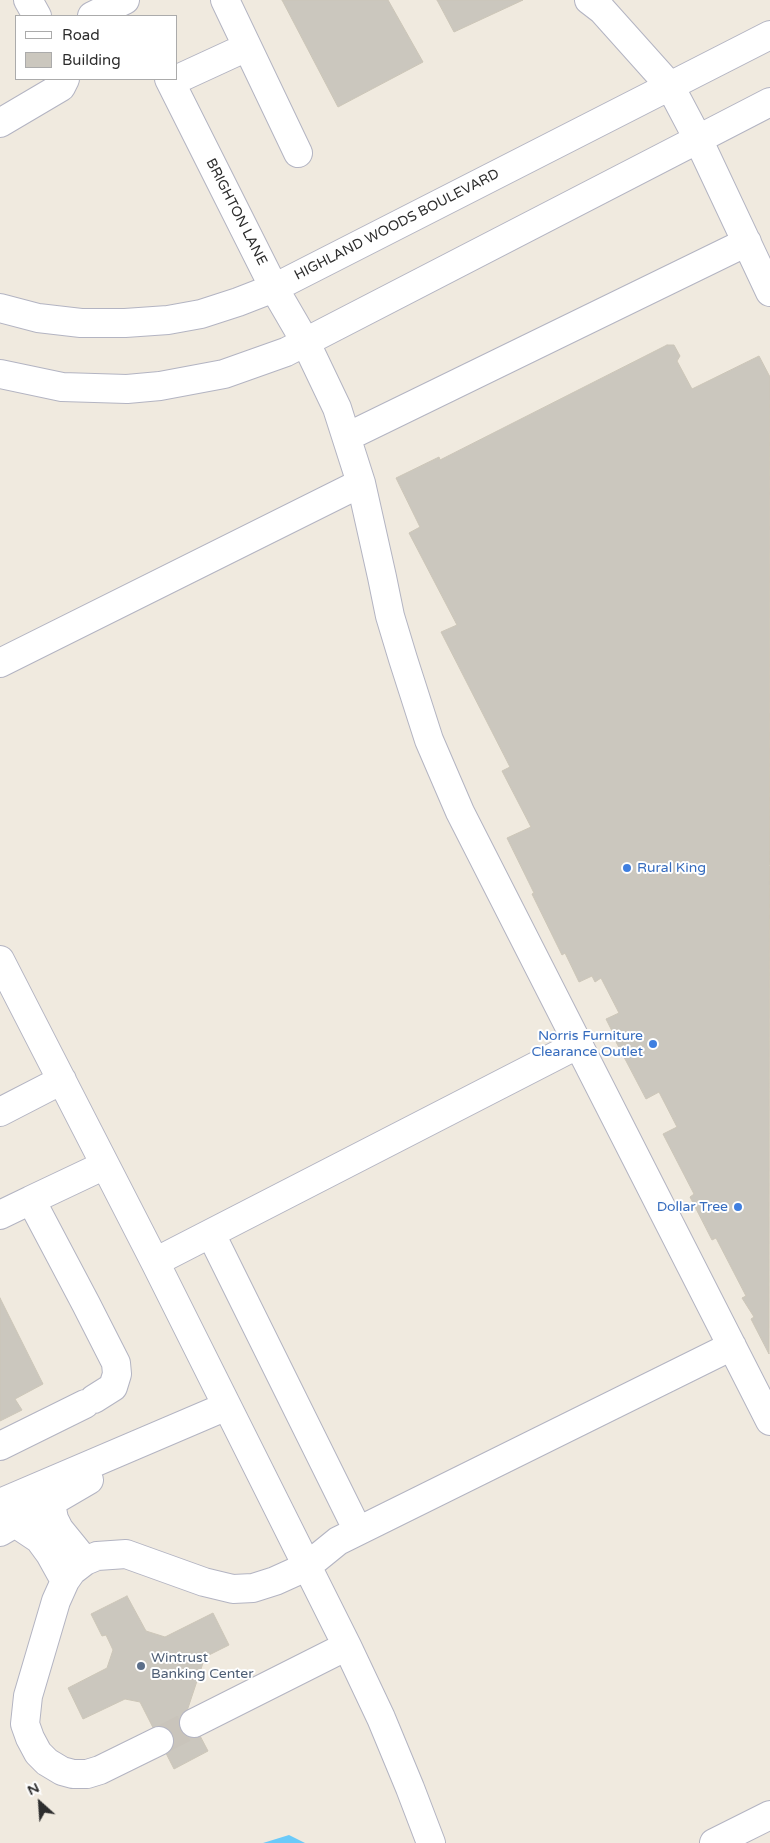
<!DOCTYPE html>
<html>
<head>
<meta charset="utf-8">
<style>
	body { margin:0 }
	#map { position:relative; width:770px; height:1843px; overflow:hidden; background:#f0eadf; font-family:"Varela Round",sans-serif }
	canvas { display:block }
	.legend { position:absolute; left:15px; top:15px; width:162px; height:65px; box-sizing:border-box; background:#fff; border:1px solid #ababab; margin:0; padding:6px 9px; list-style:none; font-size:15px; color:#2d2d2d }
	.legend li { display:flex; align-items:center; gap:10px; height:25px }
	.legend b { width:25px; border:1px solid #ababab }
	.north { position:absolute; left:15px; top:1778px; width:50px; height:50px; -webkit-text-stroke:4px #fff; paint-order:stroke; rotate:334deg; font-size:14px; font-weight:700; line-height:20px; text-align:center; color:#2d2d2d }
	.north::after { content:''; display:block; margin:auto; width:18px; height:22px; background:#2d2d2d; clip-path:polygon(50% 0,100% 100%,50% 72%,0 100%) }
</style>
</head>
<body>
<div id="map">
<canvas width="770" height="1843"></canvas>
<ul class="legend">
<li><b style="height:6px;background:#fff"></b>Road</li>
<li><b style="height:14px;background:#cbc7be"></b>Building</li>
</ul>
<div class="north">N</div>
</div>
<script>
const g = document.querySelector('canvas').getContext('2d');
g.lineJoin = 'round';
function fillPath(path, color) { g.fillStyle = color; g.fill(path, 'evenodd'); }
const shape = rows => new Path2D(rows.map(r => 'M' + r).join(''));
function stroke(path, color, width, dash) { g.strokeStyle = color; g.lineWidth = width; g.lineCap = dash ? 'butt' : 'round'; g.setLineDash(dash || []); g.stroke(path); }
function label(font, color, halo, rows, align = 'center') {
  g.font = font + ' "Varela Round",sans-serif'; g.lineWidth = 4; g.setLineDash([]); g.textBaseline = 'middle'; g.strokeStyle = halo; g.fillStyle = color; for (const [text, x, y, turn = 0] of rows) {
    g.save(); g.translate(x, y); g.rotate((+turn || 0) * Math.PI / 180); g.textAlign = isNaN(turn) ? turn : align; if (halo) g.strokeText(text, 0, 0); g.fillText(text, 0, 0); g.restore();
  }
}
fillPath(shape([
	[289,1835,305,1843,263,1843]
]), '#6bcaf9');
const building = shape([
	[282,0,388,0,423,62,338,107,282,0],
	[437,0,523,0,454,32,437,0],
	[667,345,674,345,680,356,677,361,692,389,759,356,770,377,769,1354,751,1319,754,1317,742,1298,746,1296,716,1238,712,1240,690,1197,694,1194,663,1134,677,1127,659,1092,646,1099,614,1038,615,1037,606,1019,619,1013,601,978,595,982,592,976,579,982,565,953,562,955,532,894,534,893,507,838,531,827,502,771,510,767,441,632,457,625,409,533,420,527,396,478,439,457,440,460,667,345],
	[0,1298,43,1384,15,1399,22,1410,0,1421,0,1298],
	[127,1596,146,1631,165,1637,213,1613,229,1645,205,1657,187,1711,208,1751,174,1769,140,1702,125,1699,83,1719,68,1688,107,1668,113,1650,106,1635,102,1636,91,1614,127,1596]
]);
fillPath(building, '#cbc7be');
stroke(building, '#ccc6b8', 1);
stroke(shape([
	[159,1741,194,1723]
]), '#c9c4bb', 28, [28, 14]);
const minor = shape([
	[28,0,37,16],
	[225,0,298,153],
	[589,0,602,10,670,86,698,139,770,292],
	[92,16,125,0],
	[169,79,274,288,306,343,337,408,361,483,382,577,390,616,403,659,429,740,460,812,770,1421],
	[171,82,247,47],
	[0,123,61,87,65,79],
	[0,308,38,318,81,323,125,323,168,320,201,314,238,302,274,288,770,35],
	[0,374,62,387,127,389,160,386,224,374,286,352,770,102],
	[347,437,747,242],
	[0,663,361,483],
	[0,960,155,1262,347,1646,381,1718,410,1788,431,1843],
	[0,1112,62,1080],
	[31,1200,105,1165],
	[0,1215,31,1200,86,1304,116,1363,117,1374,113,1387,94,1399],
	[211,1234,358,1531],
	[155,1262,579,1044],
	[0,1446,85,1404],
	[0,1503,227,1406],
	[51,1504,54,1519,59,1529,85,1561],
	[15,1523,39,1539,50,1554,65,1581],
	[0,1532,89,1480],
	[194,1723,347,1646],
	[159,1741,100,1770,87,1774,73,1774,62,1771,47,1762,38,1753,30,1738,25,1724,28,1696,56,1601,65,1581,72,1571,85,1561,97,1556,126,1554,204,1582,233,1589,253,1588,275,1581,306,1567,338,1541,732,1346],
	[714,1843,770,1815]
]);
stroke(minor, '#b3b4c2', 30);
stroke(minor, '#fff', 28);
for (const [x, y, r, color] of [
	[627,868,5,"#3f7fe0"],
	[653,1044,5,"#3f7fe0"],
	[738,1207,5,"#3f7fe0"],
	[141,1666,5,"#5c6f8a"]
]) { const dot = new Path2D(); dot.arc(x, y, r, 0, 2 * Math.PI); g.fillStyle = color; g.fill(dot); stroke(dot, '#fff', 2); }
label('14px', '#2d2d2d', '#fff', [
	["BRIGHTON LANE",236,212,63],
	["HIGHLAND WOODS BOULEVARD",397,225,-27]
]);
label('14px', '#366cbe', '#fff', [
	["Rural King",637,868,"left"],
	["Norris Furniture",643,1036],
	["Clearance Outlet",643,1052],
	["Dollar Tree",728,1207]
], 'right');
label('14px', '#4e5e75', '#fff', [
	["Wintrust",151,1658],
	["Banking Center",151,1674]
], 'left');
</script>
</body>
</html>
